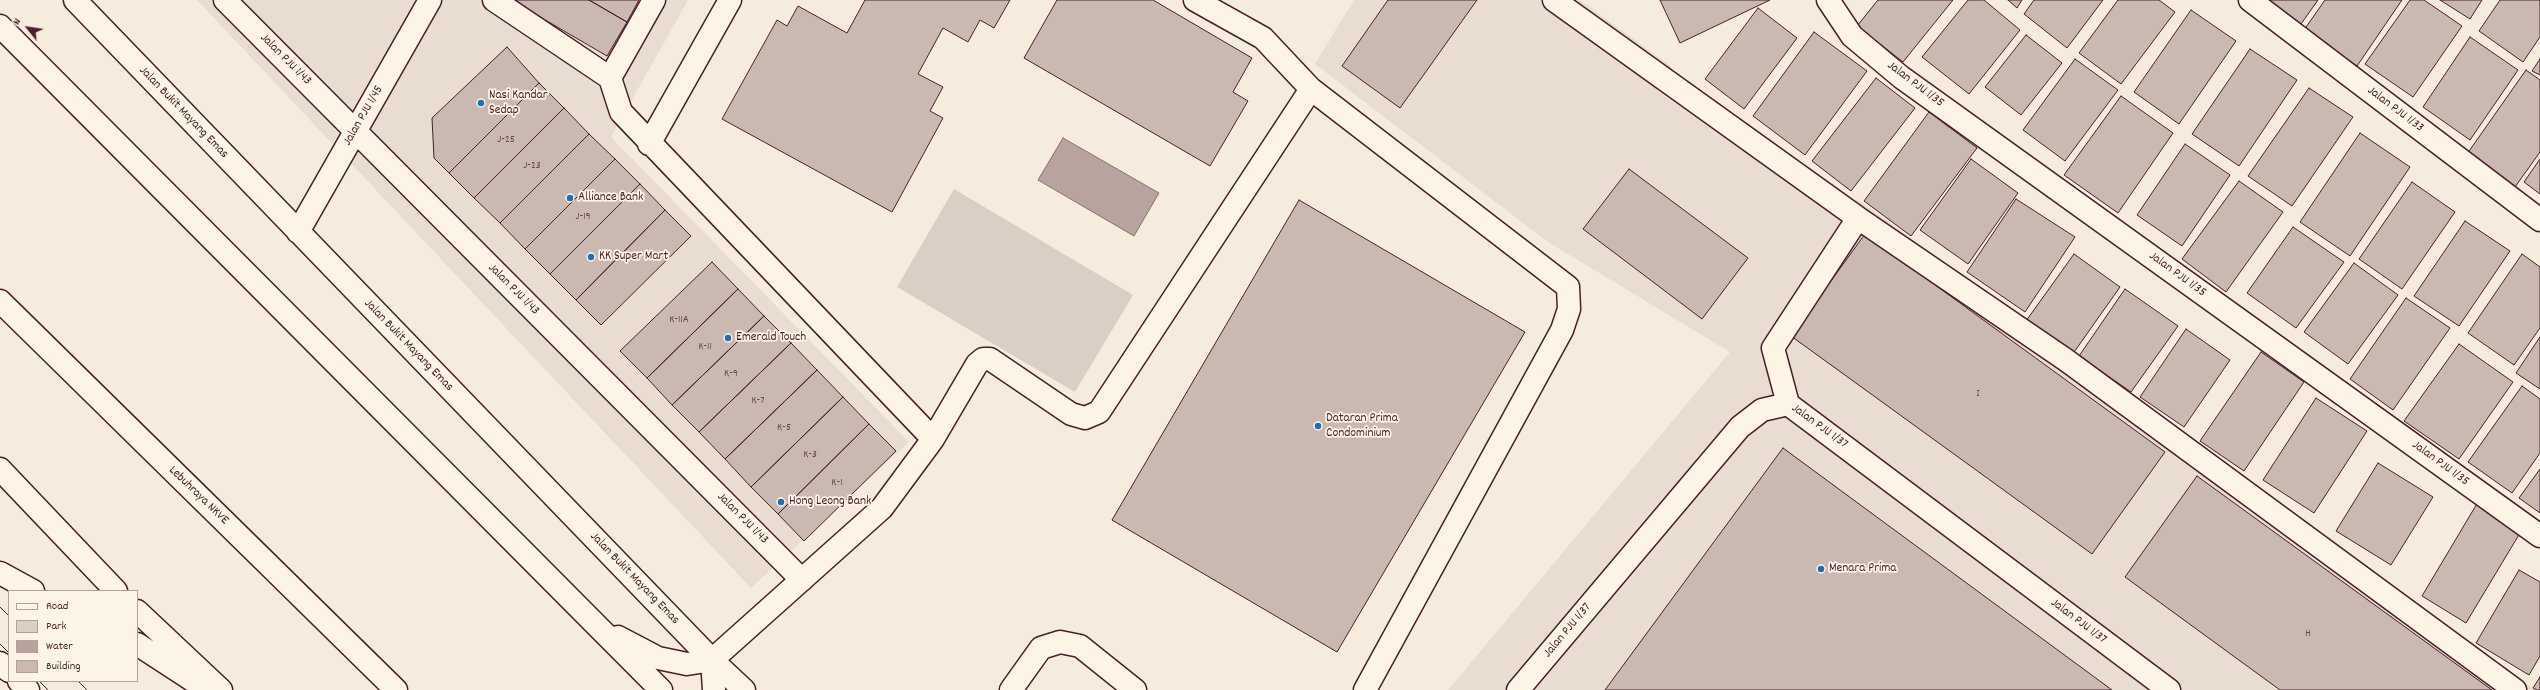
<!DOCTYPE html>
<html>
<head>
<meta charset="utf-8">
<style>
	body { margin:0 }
	#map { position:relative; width:2540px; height:690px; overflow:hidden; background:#f5ecde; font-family:Dekko,sans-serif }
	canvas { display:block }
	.legend { position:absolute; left:8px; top:590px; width:130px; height:92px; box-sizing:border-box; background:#fcf5e5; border:1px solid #b59f9b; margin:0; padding:5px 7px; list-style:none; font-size:12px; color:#4a1f2b }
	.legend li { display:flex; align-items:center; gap:8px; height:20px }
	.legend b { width:20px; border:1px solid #b59f9b }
	.north { position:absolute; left:8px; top:8px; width:40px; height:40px; -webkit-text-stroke:3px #fcf5e5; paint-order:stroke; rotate:300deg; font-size:11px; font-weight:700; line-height:16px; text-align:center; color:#4a1f2b }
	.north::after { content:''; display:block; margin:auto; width:14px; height:18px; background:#4a1f2b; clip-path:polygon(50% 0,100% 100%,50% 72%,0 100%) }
</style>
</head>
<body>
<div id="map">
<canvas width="2540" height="690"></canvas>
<ul class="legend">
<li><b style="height:5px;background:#fcf5e5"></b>Road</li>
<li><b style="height:11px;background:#dbcec4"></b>Park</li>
<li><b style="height:11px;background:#b8a39e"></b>Water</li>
<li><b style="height:11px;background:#cab9b1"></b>Building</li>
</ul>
<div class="north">N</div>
</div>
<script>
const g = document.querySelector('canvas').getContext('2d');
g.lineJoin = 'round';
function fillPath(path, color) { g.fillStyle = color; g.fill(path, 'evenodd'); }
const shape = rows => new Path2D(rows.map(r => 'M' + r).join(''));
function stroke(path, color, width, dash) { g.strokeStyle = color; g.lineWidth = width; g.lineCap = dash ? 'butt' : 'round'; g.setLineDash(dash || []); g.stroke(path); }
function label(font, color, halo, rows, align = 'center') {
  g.font = font + ' Dekko,sans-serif'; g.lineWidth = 3.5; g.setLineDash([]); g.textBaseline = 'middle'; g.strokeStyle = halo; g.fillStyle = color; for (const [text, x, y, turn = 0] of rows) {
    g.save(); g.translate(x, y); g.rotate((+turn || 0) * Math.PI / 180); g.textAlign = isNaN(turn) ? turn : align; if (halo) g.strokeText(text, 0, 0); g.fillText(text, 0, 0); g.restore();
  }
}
fillPath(shape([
	[197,0,688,0,611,137,909,442,751,588],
	[1354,0,1580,0,1671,66,1655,89,1840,219,1857,199,2535,690,1448,690,1730,352,1548,242,1315,64]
]), '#e8ddd0');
fillPath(shape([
	[954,189,1133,295,1075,392,897,287]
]), '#dbcec4');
const water = shape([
	[1063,138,1159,193,1134,236,1038,180,1063,138]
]);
fillPath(water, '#b8a39e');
stroke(water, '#8c6e70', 1);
const building = shape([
	[511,0,589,0,627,22,607,56,511,0],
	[589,0,639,0,627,22,589,0],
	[865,0,1010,0,994,28,980,20,968,42,943,28,918,74,943,87,930,111,943,118,892,212,722,119,777,20,787,26,798,6,847,33,865,0],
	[1057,0,1153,0,1252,58,1233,92,1248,101,1210,166,1024,58,1057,0],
	[1388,0,1477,0,1400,108,1342,66,1388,0],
	[1660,0,1770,0,1680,43,1660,0],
	[1878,0,1953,0,1903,62,1857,26,1878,0],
	[1968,0,1984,0,2020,30,1969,94,1922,57,1968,0],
	[2008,0,2022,0,2017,8,2008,0],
	[2034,0,2103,0,2067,48,2024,14,2034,0],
	[2118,0,2159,0,2175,12,2121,84,2079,53,2118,0],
	[2266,0,2318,0,2301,24,2266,0],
	[2325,0,2402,0,2357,66,2304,30,2325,0],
	[2410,0,2424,0,2462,26,2413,97,2365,64,2410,0],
	[2440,0,2482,0,2470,19,2440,0],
	[2500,0,2540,0,2540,37,2523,62,2479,31,2500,0],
	[1758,8,1797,38,1744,109,1705,79,1758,8],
	[2191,10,2236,41,2179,124,2134,92,2191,10],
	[1814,32,1867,71,1805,155,1753,116,1814,32],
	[2026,35,2062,63,2021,115,1985,87,2026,35],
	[2470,37,2518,70,2470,140,2423,107,2470,37],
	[507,47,539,83,449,173,434,158,432,118,507,47],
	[2250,49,2297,80,2239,166,2192,134,2250,49],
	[2075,59,2118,90,2065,161,2023,130,2075,59],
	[2540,59,2540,75,2532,71,2540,59],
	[2526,70,2540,80,2540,152,2515,187,2467,154,2526,70],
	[1876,78,1915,108,1851,191,1812,161,1876,78],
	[539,83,564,108,474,198,449,173,539,83],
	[2309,88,2353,117,2292,206,2248,176,2309,88],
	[2121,96,2173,133,2118,213,2064,175,2121,96],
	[564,108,589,134,500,223,474,198,564,108],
	[1929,112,1977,148,1911,236,1864,201,1929,112],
	[2360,133,2410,167,2350,256,2300,222,2360,133],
	[589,134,615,159,525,249,500,223,589,134],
	[2185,144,2230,175,2182,246,2137,215,2185,144],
	[615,159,640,184,550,274,525,249,615,159],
	[1971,159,2018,193,1968,264,1920,230,1971,159],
	[2540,159,2540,194,2524,182,2540,159],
	[1629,169,1748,258,1702,319,1583,229,1629,169],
	[2239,181,2283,212,2226,292,2182,259,2239,181],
	[2412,182,2455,212,2402,289,2359,259,2412,182],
	[640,184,665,210,576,300,550,274,640,184],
	[2016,199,2075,237,2025,312,1967,272,2016,199],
	[1299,200,1525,332,1337,652,1112,520,1299,200],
	[665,210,691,236,601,325,576,300,665,210],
	[2465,221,2510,251,2459,326,2414,296,2465,221],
	[2293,227,2344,262,2296,328,2247,293,2293,227],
	[1865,234,2165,452,2092,554,1791,336,1865,234],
	[2074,254,2120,287,2072,355,2026,321,2074,254],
	[2522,254,2540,267,2540,328,2514,365,2468,333,2522,254],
	[712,262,738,289,647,378,620,351,712,262],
	[2354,263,2398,295,2348,364,2304,332,2354,263],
	[738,289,764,316,672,405,647,378,738,289],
	[2125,289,2178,326,2131,392,2079,356,2125,289],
	[2406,298,2450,328,2393,410,2350,379,2406,298],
	[764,316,791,343,699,432,672,405,764,316],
	[2186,329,2230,360,2184,427,2140,397,2186,329],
	[2540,337,2540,389,2516,373,2540,337],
	[791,343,817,370,725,459,699,432,791,343],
	[2459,344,2513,382,2459,459,2404,421,2459,344],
	[2261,352,2304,382,2244,471,2200,441,2261,352],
	[817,370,843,397,751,487,725,459,817,370],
	[2522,386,2540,399,2540,453,2512,493,2468,462,2522,386],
	[843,397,869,424,778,514,751,487,843,397],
	[2316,398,2367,431,2314,513,2263,480,2316,398],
	[869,424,896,451,804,541,778,514,869,424],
	[1783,448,2112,690,1605,690,1783,448],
	[2378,463,2433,497,2391,565,2336,531,2378,463],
	[2540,469,2540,513,2519,498,2540,469],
	[2197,476,2492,690,2280,690,2125,577,2197,476],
	[2478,502,2523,528,2466,623,2422,596,2478,502],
	[2519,570,2540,582,2540,656,2529,675,2476,643,2519,570],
	[2540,677,2540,690,2537,690,2533,688,2540,677]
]);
fillPath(building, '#cab9b1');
stroke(building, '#4a1f2b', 1);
const minor = shape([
	[225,0,802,580],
	[494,0,610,78],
	[654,0,610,78,621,112,933,439],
	[1195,0,1263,38,1311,89,1568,287,1569,309,1562,330,1365,690],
	[1554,0,1858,218,2066,360,2515,690],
	[1828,0,1852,36,1901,77,2540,536],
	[2250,0,2540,220],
	[649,144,730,0],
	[1788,404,1773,348,1858,218],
	[712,660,882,508,933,439,977,364,983,359,990,359,1071,414,1085,418,1099,412,1311,89],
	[0,663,9,671],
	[19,681,28,690],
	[1011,690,1041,648,1060,642,1080,646,1135,690],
	[1518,690,1740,427,1762,410,1788,404,2169,690]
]);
const major = shape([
	[75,0,712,660,744,690],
	[0,26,661,690],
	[298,232,430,0],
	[618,637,658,658,687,664,712,660],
	[712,660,714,690]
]);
const highway = shape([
	[0,301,396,690],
	[0,469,116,591],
	[0,573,33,591],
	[137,611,221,690],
	[137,644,203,687]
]);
stroke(minor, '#4a1f2b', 25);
stroke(major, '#4a1f2b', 25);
stroke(highway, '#4a1f2b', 25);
stroke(minor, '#fcf5e5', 22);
stroke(major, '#fcf5e5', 22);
stroke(highway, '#fcf5e5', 22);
stroke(shape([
	[0,607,9,616],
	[0,644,9,653],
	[39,681,48,690],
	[78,681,87,690]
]), '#4a1f2b', 1);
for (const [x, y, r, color] of [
	[481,103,4,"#1f6fb2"],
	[570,198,4,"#1f6fb2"],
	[591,257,4,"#1f6fb2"],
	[728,338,4,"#1f6fb2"],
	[1318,426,4,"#1f6fb2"],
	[781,502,4,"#1f6fb2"],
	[1821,569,4,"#1f6fb2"]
]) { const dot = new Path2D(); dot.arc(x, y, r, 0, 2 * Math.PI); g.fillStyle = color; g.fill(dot); stroke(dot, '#fcf5e5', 1.5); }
label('11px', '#6a464c', null, [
	["J-25",506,140],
	["J-23",532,166],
	["J-19",583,217],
	["K-11A",679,320],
	["K-11",705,347],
	["K-9",731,374],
	["I",1978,394],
	["K-7",758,401],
	["K-5",784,428],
	["K-3",810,455],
	["K-1",837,483],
	["H",2308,634]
]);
label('13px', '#4a1f2b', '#fcf5e5', [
	["Jalan PJU 1/43",285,60,45],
	["Jalan PJU 1/35",1915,85,37],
	["Jalan PJU 1/33",2395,110,37],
	["Jalan Bukit Mayang Emas",183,113,46],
	["Jalan PJU 1/45",364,116,-60],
	["Jalan PJU 1/35",2177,275,36],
	["Jalan PJU 1/43",513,290,45],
	["Jalan Bukit Mayang Emas",408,346,46],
	["Jalan PJU 1/37",1819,427,36],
	["Jalan PJU 1/35",2440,464,36],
	["Lebuhraya NKVE",198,496,44],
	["Jalan PJU 1/43",742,519,45],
	["Jalan Bukit Mayang Emas",634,579,46],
	["Jalan PJU 1/37",2078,622,37],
	["Jalan PJU 1/37",1568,631,-50]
]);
label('13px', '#4a1f2b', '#fcf5e5', [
	["Nasi Kandar",489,96],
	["Sedap",489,111],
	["Alliance Bank",578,198],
	["KK Super Mart",599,257],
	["Emerald Touch",736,338],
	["Dataran Prima",1326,419],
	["Condominium",1326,434],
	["Hong Leong Bank",789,502],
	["Menara Prima",1829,569]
], 'left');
</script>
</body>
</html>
